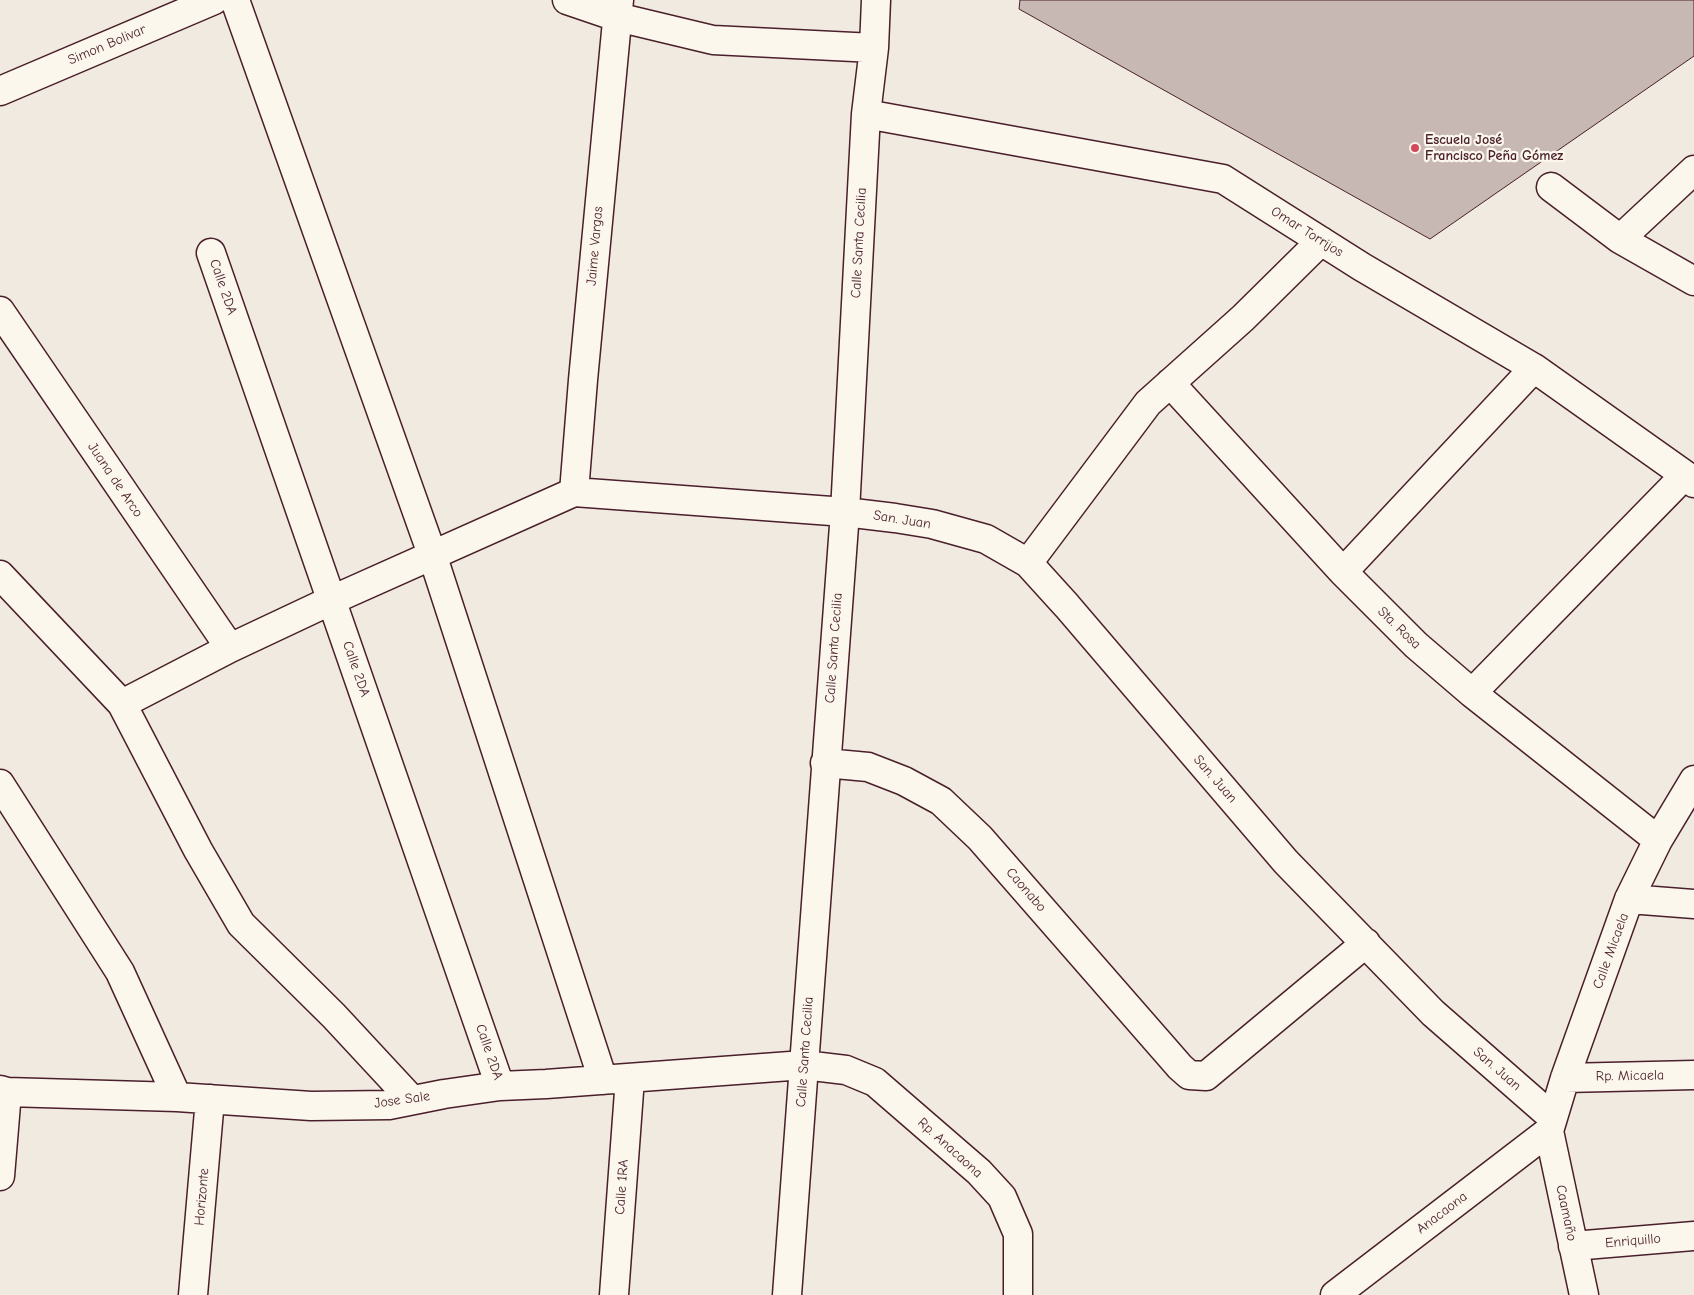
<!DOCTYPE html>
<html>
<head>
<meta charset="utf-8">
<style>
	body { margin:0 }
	canvas { display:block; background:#f0eae0 }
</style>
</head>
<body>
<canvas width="1694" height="1295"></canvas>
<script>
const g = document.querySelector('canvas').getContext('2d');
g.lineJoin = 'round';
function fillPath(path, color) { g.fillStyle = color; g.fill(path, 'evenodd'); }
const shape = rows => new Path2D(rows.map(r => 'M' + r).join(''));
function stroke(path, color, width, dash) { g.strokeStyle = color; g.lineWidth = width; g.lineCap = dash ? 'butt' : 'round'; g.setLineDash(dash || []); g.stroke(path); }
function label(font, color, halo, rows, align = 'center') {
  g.font = font + ' "Comic Neue",sans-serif'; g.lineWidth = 4.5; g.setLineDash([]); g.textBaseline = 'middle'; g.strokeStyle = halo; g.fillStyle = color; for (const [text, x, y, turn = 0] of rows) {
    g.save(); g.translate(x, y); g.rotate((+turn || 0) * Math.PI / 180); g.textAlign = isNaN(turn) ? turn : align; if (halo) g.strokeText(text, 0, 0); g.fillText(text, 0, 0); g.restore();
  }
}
const building = shape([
	[1020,0,1694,0,1694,56,1430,239,1019,9,1020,0]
]);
fillPath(building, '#c8b8b3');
stroke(building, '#4a1f2b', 1);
const street = shape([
	[235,0,432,554,603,1080],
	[567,0,617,17,713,40,874,48],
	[0,91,214,0],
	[866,114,1223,179,1362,267,1534,368,1685,475,1694,483],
	[1551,187,1620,239,1694,281],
	[1620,239,1694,170],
	[211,253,500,1086],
	[0,311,230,648],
	[1170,383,1343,572,1416,645,1472,693,1658,840],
	[574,492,583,380,619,0],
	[1028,563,1148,403,1243,318,1321,241],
	[1343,572,1534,368],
	[0,575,122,704,198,850,241,924,334,1016,412,1100],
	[1472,693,1685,475],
	[122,704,230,648,332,600,574,492,845,512,895,518,932,524,986,539,1028,563,1067,606,1286,862,1433,1013,1552,1117],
	[825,763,868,767,904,781,941,801,980,838,1180,1067,1189,1075,1206,1076,1366,943],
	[0,784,120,972,177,1097],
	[1629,899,1694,904],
	[1565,1078,1694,1075],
	[0,1090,7,1092,177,1097,311,1106,389,1105,444,1094,500,1086,546,1084,804,1065,846,1070,875,1082,979,1172,1002,1197,1018,1234,1018,1295],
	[0,1176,7,1092],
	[1573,1246,1694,1236],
	[193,1295,210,1099],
	[614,1295,630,1078],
	[787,1295,845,512,866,114,874,48,876,0],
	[1335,1295,1549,1131],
	[1584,1295,1549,1131,1565,1078,1629,899,1658,840,1694,780]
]);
stroke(street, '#4a1f2b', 31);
stroke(street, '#fbf7ec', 28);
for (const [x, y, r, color] of [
	[1415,148,5,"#d1495b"]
]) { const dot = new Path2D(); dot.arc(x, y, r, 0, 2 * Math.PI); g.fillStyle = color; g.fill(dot); stroke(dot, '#fbf7ec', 2); }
label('14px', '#4a1f2b', '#fbf7ec', [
	["Simon Bolivar",107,45,-23],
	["Omar Torrijos",1307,232,32],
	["Calle Santa Cecilia",859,243,-87],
	["Jaime Vargas",595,246,-85],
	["Calle 2DA",223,287,71],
	["Juana de Arco",115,480,56],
	["San. Juan",902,520,9],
	["Sta. Rosa",1399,628,44],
	["Calle Santa Cecilia",834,648,-86],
	["Calle 2DA",356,669,71],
	["San. Juan",1215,779,49],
	["Caonabo",1026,890,49],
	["Calle Micaela",1611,951,-70],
	["Calle 2DA",489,1052,71],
	["Calle Santa Cecilia",805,1052,-86],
	["San. Juan",1497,1069,41],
	["Rp. Micaela",1630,1076,-1],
	["Jose Sale",402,1100,-8],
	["Rp. Anacaona",950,1148,42],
	["Calle 1RA",622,1187,-86],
	["Horizonte",202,1197,-85],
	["Anacaona",1442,1213,-37],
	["Caamaño",1566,1213,78],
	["Enriquillo",1633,1241,-5]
]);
label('bold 14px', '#4a1f2b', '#fbf7ec', [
	["Escuela José",1425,140],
	["Francisco Peña Gómez",1425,156]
], 'left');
</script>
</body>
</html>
